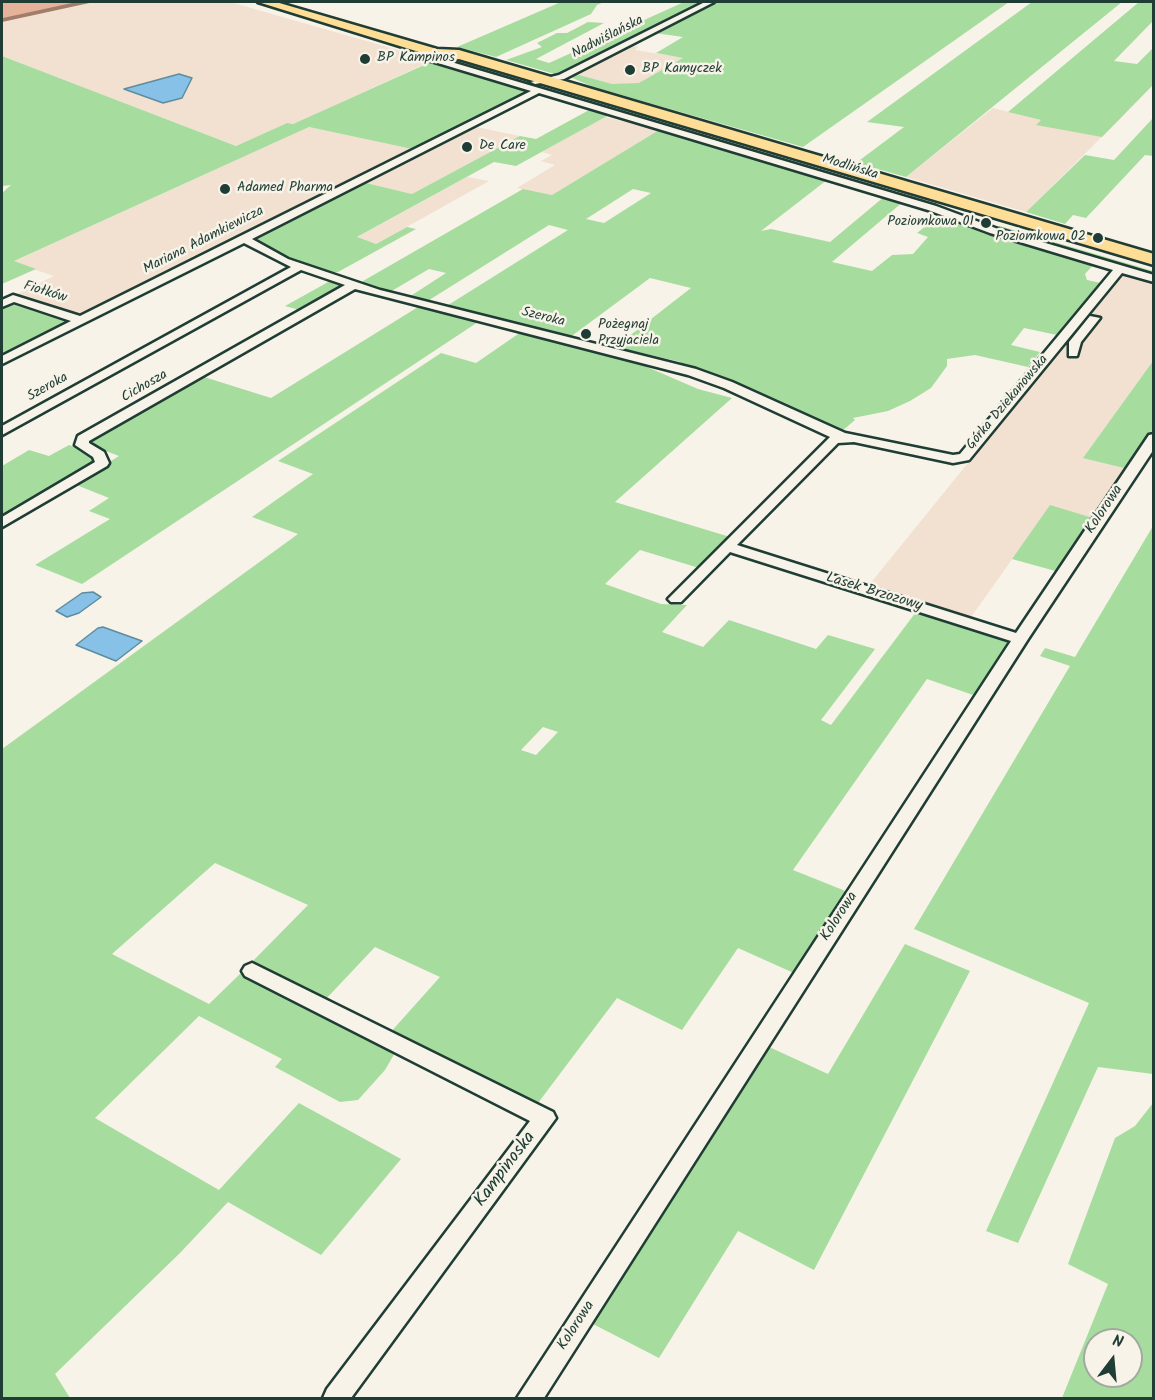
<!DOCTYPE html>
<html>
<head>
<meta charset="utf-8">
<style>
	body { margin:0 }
	#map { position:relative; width:1155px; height:1400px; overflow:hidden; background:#f7f3e8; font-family:Kalam,sans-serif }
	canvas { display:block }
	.frame { position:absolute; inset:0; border:3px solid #1f3d34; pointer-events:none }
	.north { position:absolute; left:1083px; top:1328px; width:60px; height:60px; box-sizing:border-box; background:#f7f3e8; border:2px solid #a1aaa0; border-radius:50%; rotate:16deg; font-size:16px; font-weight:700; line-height:24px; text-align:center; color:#1f3d34 }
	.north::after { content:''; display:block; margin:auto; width:21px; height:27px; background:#1f3d34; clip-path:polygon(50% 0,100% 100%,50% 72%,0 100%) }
</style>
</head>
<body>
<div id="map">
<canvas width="1155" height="1400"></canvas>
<div class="frame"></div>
<div class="north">N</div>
</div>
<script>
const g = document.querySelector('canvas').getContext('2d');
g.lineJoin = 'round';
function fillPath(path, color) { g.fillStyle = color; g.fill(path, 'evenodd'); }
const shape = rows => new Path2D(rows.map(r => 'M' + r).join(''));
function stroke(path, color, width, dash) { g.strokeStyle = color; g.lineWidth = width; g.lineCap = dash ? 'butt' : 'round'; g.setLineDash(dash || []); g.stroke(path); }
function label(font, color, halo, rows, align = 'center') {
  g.font = font + ' Kalam,sans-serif'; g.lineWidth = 5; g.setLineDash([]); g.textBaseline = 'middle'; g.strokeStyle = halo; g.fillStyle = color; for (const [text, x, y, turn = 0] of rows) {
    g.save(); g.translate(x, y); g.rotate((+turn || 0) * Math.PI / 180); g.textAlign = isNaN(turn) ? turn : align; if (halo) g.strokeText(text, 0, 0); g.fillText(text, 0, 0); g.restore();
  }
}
fillPath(shape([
	[2,2,230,2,426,58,419,61,427,63,293,124,287,123,236,146,2,56],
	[629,45,638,47,635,50,684,58,639,84,612,84,572,75],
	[993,108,1041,120,1123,116,1026,212,906,177],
	[605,117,659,130,552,195,517,188,555,165,541,161,552,155,542,152],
	[471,126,520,136,412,194,362,182],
	[309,127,412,149,85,314,75,315,13,296,54,276,12,262],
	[467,177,489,181,376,244,356,238],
	[1122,273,1153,282,1153,361,1084,457,1125,468,1093,518,1050,506,971,617,869,585]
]), '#f2e0d0');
fillPath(shape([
	[561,2,604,2,597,5,591,14,496,57,457,47],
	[684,2,710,2,558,75,506,60,542,47,537,43,557,33,567,33,588,22,604,23,536,59,549,63],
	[715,2,1009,2,803,147,593,87,568,76,579,75,612,84,639,83,683,58,656,53,683,37,655,33],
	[1032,2,1122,2,906,177,856,163,904,127,867,122],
	[1139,2,1153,2,1153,21,1114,61,1137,64,1153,48,1153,85,1102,137,1036,125,1041,120,1008,112],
	[2,56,236,146,287,123,293,124,433,61,529,91,412,149,309,127,14,261,36,269,2,284,2,193,11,185,2,186],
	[591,109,609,115,516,166,494,162,357,237,376,244,407,227,416,229,338,272,327,273,288,260,254,240,256,236,362,182,412,194,520,136,536,139],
	[1153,118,1153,156,1145,155,1086,218,1073,215,1065,224,1026,212,1085,155,1114,160],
	[659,130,827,180,761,231,771,229,830,242,885,196,904,201,832,262,872,271,892,255,913,254,928,237,917,233,938,216,1094,264,1085,274,1087,280,1101,283,1057,335,1024,328,1011,345,1040,352,1028,367,975,355,947,359,947,366,931,388,910,401,888,411,853,418,855,420,842,431,730,381,678,364,681,362,615,347,691,288,650,278,569,338,445,307,568,230,549,225,426,302,409,297,446,273,429,269,390,292,364,284,363,281,523,189,552,195],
	[633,189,651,193,604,223,586,219],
	[1000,226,1153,271,1153,277,994,229],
	[330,281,346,287,303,311,285,306],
	[2,305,23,305,68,321,2,356],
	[418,307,478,322,82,584,35,565,110,519,89,511,109,498,74,484,119,456,90,445,90,440,201,376,271,398],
	[521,332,631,360,698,389,732,398,615,502,730,537,699,568,640,550,605,584,661,604,687,605,662,632,703,647,729,620,816,649,828,635,875,649,821,720,831,725,916,612,1013,642,976,696,927,679,793,870,848,892,796,974,738,948,682,1030,617,998,535,1107,389,1034,440,977,375,947,324,1001,251,963,308,905,215,863,112,954,209,1004,241,973,396,1051,385,1070,358,1100,340,1102,275,1067,282,1059,199,1016,95,1118,219,1190,299,1103,401,1159,321,1255,228,1202,180,1253,55,1374,70,1398,2,1398,2,749,298,534,252,517,313,474,278,461,441,353,476,363],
	[543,727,558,732,536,755,521,750],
	[1153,361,1153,429,1128,469,1083,458],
	[69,445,98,455,99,461,2,519,2,466,29,450,49,456],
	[1050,505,1093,518,1059,572,1012,559],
	[1153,526,1153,1074,1098,1067,1018,1243,986,1231,1089,1003,914,929,1070,666,1040,656,1045,648,1075,657],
	[905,944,970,971,814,1270,738,1231,659,1358,591,1323,767,1046,828,1074],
	[1153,1103,1153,1398,1062,1398,1108,1284,1068,1264,1115,1138,1135,1126],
	[1095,1340,1131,1340,1131,1376,1095,1376]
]), '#a7dc9f');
const water = shape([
	[179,74,192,78,182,98,163,103,124,89,179,74],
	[93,592,101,597,79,613,67,617,56,611,82,593,93,592],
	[103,627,142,641,116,661,76,645,98,628,103,627]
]);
fillPath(water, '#88c1e7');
stroke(water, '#5e8c9f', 1.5);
const minor = shape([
	[705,2,714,2,564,79,535,84,531,82,559,75,705,2],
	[421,53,936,206,998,229,1154,275,1154,282,1122,273,969,460,953,463,854,442,838,443,737,545,1016,633,1149,435,1154,434,1154,449,1028,639,544,1398,517,1398,1011,641,730,552,681,602,671,602,668,599,830,437,724,388,688,375,355,289,89,441,89,443,104,452,109,463,107,466,2,527,2,517,95,462,93,457,75,445,78,436,345,285,301,270,2,435,2,426,291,267,244,243,2,364,2,356,71,321,14,302,2,307,2,300,13,295,80,316,531,91,418,57,421,53],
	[539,93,928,210,990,233,1113,270,960,454,953,455,845,433,732,382,696,369,380,290,288,259,252,239,539,93],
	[1090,316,1100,318,1081,342,1077,356,1069,356,1069,342,1090,316],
	[252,963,553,1112,556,1118,351,1398,323,1398,327,1389,530,1121,245,976,242,971,245,966,252,963]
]);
const trunk = shape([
	[258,2,276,2,437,49,459,50,1154,254,1154,265,459,59,448,61,258,2]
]);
stroke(minor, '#1f3d34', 5);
stroke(trunk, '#1f3d34', 5);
fillPath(minor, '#f7f3e8');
fillPath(trunk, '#fedd96');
fillPath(shape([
	[80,2,94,2,2,22,2,19]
]), '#a17d6b');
const building = shape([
	[2,2,80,2,2,19,2,2]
]);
fillPath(building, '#e6b299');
stroke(building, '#a17d6b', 1.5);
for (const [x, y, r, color] of [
	[365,59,6,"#1f3d34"],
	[630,70,6,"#1f3d34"],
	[467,147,6,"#1f3d34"],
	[225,189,6,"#1f3d34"],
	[986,223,6,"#1f3d34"],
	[1098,238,6,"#1f3d34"],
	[586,334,6,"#1f3d34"]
]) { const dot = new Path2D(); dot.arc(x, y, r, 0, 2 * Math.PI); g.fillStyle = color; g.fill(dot); stroke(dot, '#f7f3e8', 2); }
label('14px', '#1f3d34', '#f7f3e8', [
	["Nadwiślańska",608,38,-27],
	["Modlińska",850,168,17],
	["Mariana Adamkiewicza",204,241,-27],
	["Fiołków",45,293,17],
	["Szeroka",543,318,14],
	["Cichosza",145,387,-30],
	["Szeroka",48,388,-29],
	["Górka Dziekanowska",1008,403,-50]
]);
label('14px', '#1f3d34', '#f7f3e8', [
	["BP Kampinos",377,59],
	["BP Kamyczek",642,70],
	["De Care",479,147],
	["Adamed Pharma",237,189],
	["Poziomkowa 01",974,223,"right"],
	["Poziomkowa 02",1086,238,"right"],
	["Pożegnaj",598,326],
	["Przyjaciela",598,342]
], 'left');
label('15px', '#1f3d34', '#f7f3e8', [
	["Kolorowa",1105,510,-56],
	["Lasek Brzozowy",874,593,17],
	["Kolorowa",840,917,-57],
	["Kolorowa",577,1326,-57]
]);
label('18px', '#1f3d34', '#f7f3e8', [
	["Kampinoska",506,1170,-53]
]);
</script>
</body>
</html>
